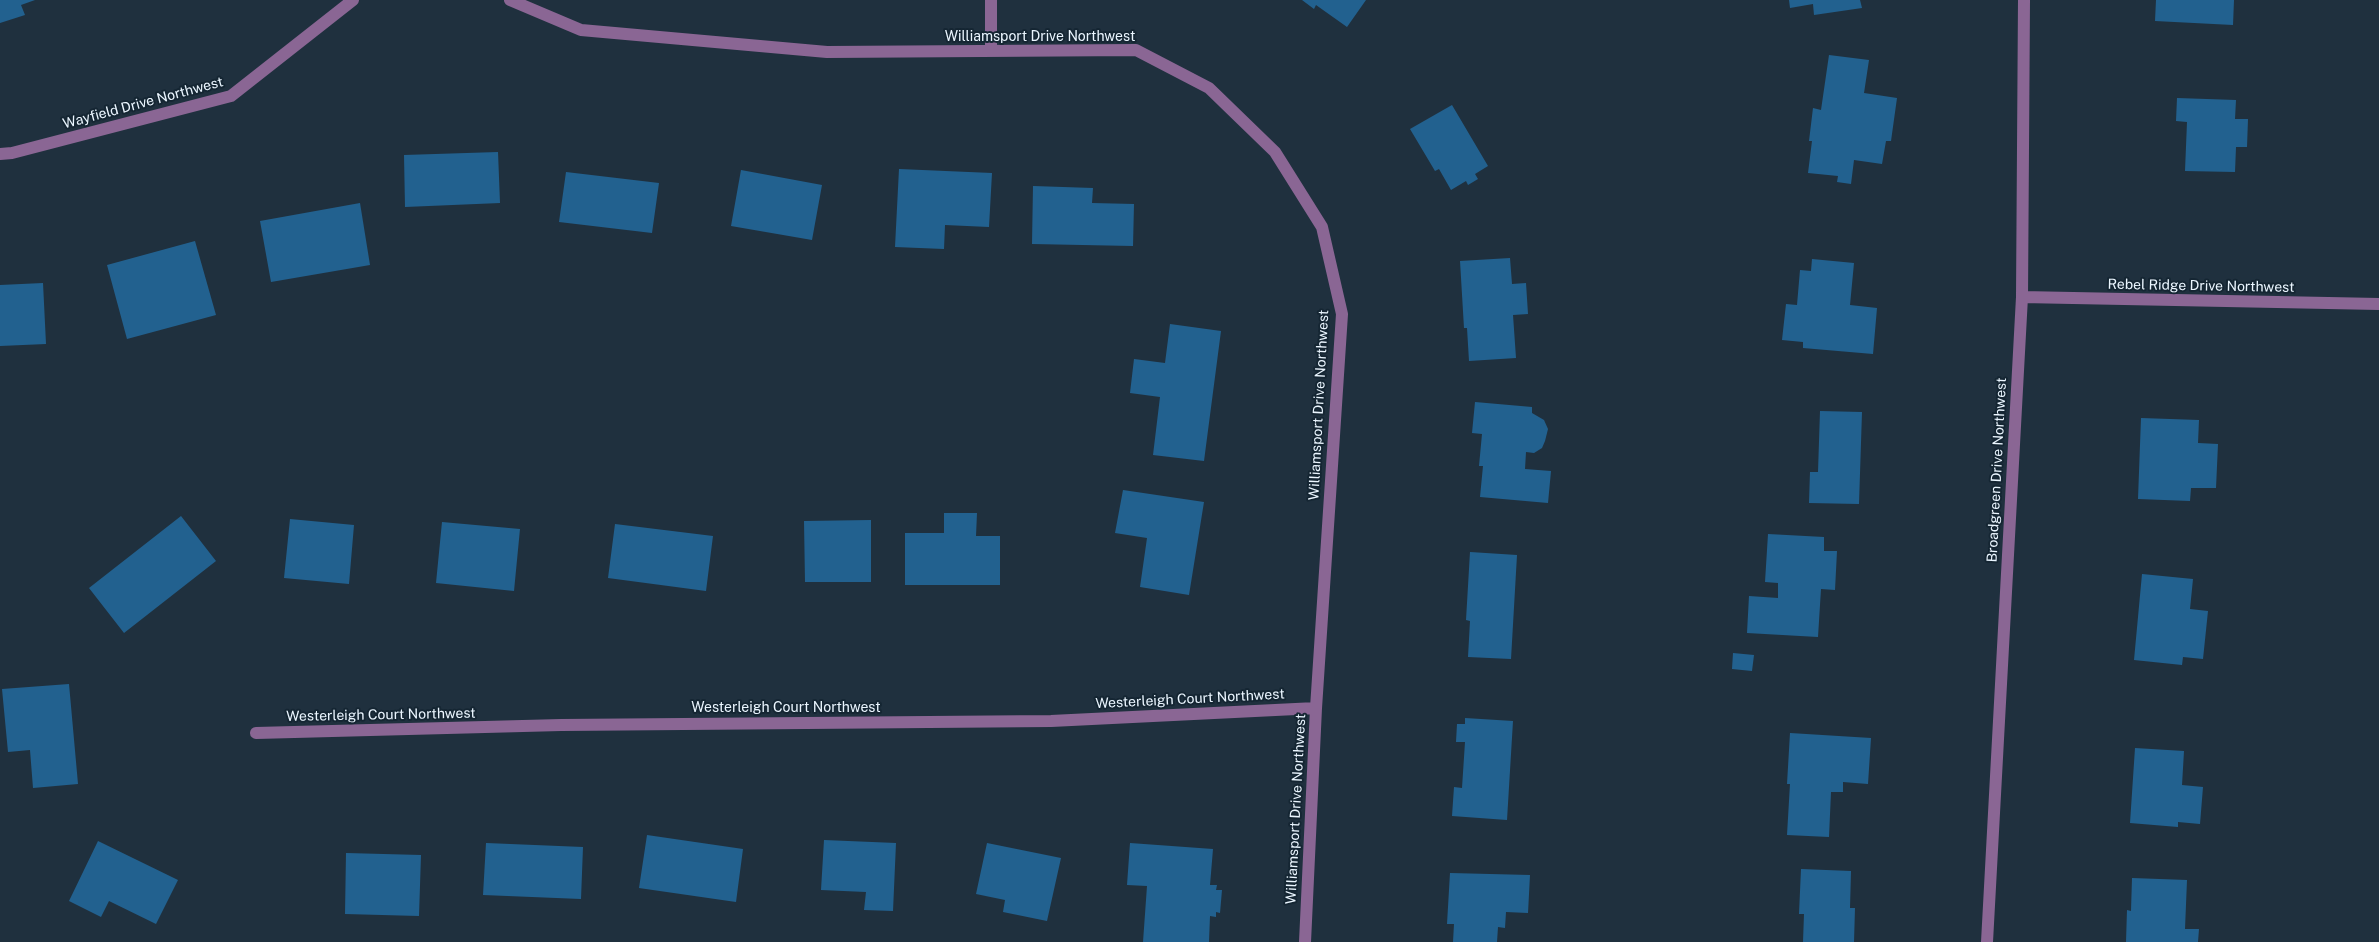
<!DOCTYPE html>
<html>
<head>
<meta charset="utf-8">
<style>
	body { margin:0 }
	canvas { display:block; background:#1f303e }
</style>
</head>
<body>
<canvas width="2379" height="942"></canvas>
<script>
const g = document.querySelector('canvas').getContext('2d');
g.lineJoin = 'round';
function fillPath(path, color) { g.fillStyle = color; g.fill(path, 'evenodd'); }
const shape = rows => new Path2D(rows.map(r => 'M' + r).join(''));
function stroke(path, color, width, dash) { g.strokeStyle = color; g.lineWidth = width; g.lineCap = dash ? 'butt' : 'round'; g.setLineDash(dash || []); g.stroke(path); }
function label(font, color, halo, rows, align = 'center') {
  g.font = font + ' "Public Sans",sans-serif'; g.lineWidth = 4; g.setLineDash([]); g.textBaseline = 'middle'; g.strokeStyle = halo; g.fillStyle = color; for (const [text, x, y, turn = 0] of rows) {
    g.save(); g.translate(x, y); g.rotate((+turn || 0) * Math.PI / 180); g.textAlign = isNaN(turn) ? turn : align; if (halo) g.strokeText(text, 0, 0); g.fillText(text, 0, 0); g.restore();
  }
}
fillPath(shape([
	[0,0,35,0,21,5,25,15,0,23],
	[1302,0,1366,0,1347,27,1316,5,1314,9],
	[1789,0,1860,0,1862,8,1814,15,1813,4,1790,8],
	[2156,0,2234,0,2233,25,2155,21],
	[1829,55,1869,60,1864,93,1897,98,1891,141,1886,141,1882,164,1854,160,1851,184,1837,182,1838,176,1808,173,1812,141,1809,141,1813,108,1821,110],
	[2177,98,2236,100,2235,119,2248,119,2247,147,2236,147,2235,172,2185,171,2187,122,2176,121],
	[1452,105,1488,166,1475,174,1478,179,1468,185,1466,181,1451,190,1439,169,1435,171,1410,129],
	[498,152,500,203,405,207,404,155],
	[899,169,992,173,989,227,945,225,944,249,895,247],
	[741,170,822,185,812,240,731,226],
	[566,172,659,183,652,233,559,222],
	[1033,186,1093,188,1092,203,1134,204,1133,246,1032,244],
	[360,203,370,265,271,282,260,221],
	[195,241,216,315,127,339,107,265],
	[1510,258,1512,284,1526,283,1528,314,1513,315,1516,358,1469,361,1467,328,1464,328,1460,261],
	[1812,259,1854,263,1850,305,1877,308,1873,354,1803,348,1803,342,1782,340,1786,304,1797,305,1800,270,1811,271],
	[43,283,46,344,0,346,0,285],
	[1170,324,1221,331,1204,461,1153,455,1160,397,1130,393,1134,359,1165,363],
	[1475,402,1532,407,1532,413,1544,420,1548,429,1545,441,1542,448,1534,453,1526,452,1525,469,1551,471,1548,503,1480,497,1483,466,1479,466,1482,434,1472,433],
	[1820,411,1862,412,1859,504,1809,503,1810,472,1818,472],
	[2141,418,2199,420,2198,443,2218,444,2216,488,2191,488,2190,501,2138,499],
	[1123,490,1204,502,1189,595,1140,587,1147,538,1115,533],
	[944,513,977,513,976,536,1000,536,1000,585,905,585,905,533,944,533],
	[181,516,216,561,124,633,89,588],
	[290,519,354,525,349,584,284,578],
	[871,520,871,582,805,582,804,521],
	[442,522,520,529,514,591,436,583],
	[615,524,713,536,706,591,608,578],
	[1768,534,1824,537,1824,551,1837,551,1835,590,1821,589,1818,637,1747,633,1749,596,1778,598,1778,583,1765,582],
	[1470,552,1517,555,1511,659,1468,657,1470,621,1466,620],
	[2142,574,2193,579,2190,609,2208,611,2203,659,2183,657,2182,665,2134,660],
	[1733,653,1754,655,1752,671,1732,669],
	[69,684,78,784,33,788,30,750,8,752,2,689],
	[1465,718,1513,721,1507,820,1452,816,1454,787,1462,788,1465,742,1456,742,1457,724,1465,724],
	[1790,733,1871,738,1868,784,1843,782,1843,792,1831,792,1829,837,1787,835,1790,784,1787,784],
	[2135,748,2184,751,2182,785,2203,787,2200,824,2178,822,2178,827,2130,823],
	[647,835,743,849,736,902,639,888],
	[824,840,896,843,893,911,864,910,866,892,821,890],
	[98,841,178,880,156,924,109,901,101,917,69,901],
	[486,843,583,847,581,899,483,895],
	[987,843,1061,858,1047,921,1003,912,1005,900,976,894],
	[1130,843,1213,849,1210,885,1217,885,1216,890,1222,890,1220,913,1216,912,1216,917,1210,916,1209,942,1143,942,1147,886,1127,885],
	[346,853,421,855,419,916,345,914],
	[1801,869,1851,871,1850,908,1855,908,1854,942,1803,942,1804,914,1799,914],
	[1450,873,1530,875,1528,913,1506,912,1505,928,1498,927,1497,942,1453,942,1454,924,1447,924],
	[2132,878,2187,880,2185,929,2199,929,2198,942,2126,942,2127,910,2131,911]
]), '#22618f');
stroke(shape([
	[510,0,581,30,827,52,1136,50,1209,88,1275,152,1322,227,1342,314,1316,708,1305,942],
	[991,51,991,0],
	[0,154,12,153,231,96,353,0],
	[2022,297,2379,304],
	[256,733,561,725,1051,721,1316,708],
	[1987,942,2022,297,2024,0]
]), '#8a6694', 12);
label('14px', '#ebf6ff', '#152633', [
	["Williamsport Drive Northwest",1040,37],
	["Wayfield Drive Northwest",143,103,-15],
	["Rebel Ridge Drive Northwest",2201,286,1],
	["Williamsport Drive Northwest",1319,405,-87],
	["Broadgreen Drive Northwest",1997,470,-87],
	["Westerleigh Court Northwest",1190,699,-3],
	["Westerleigh Court Northwest",786,708],
	["Westerleigh Court Northwest",381,715,-1],
	["Williamsport Drive Northwest",1296,809,-87]
]);
</script>
</body>
</html>
